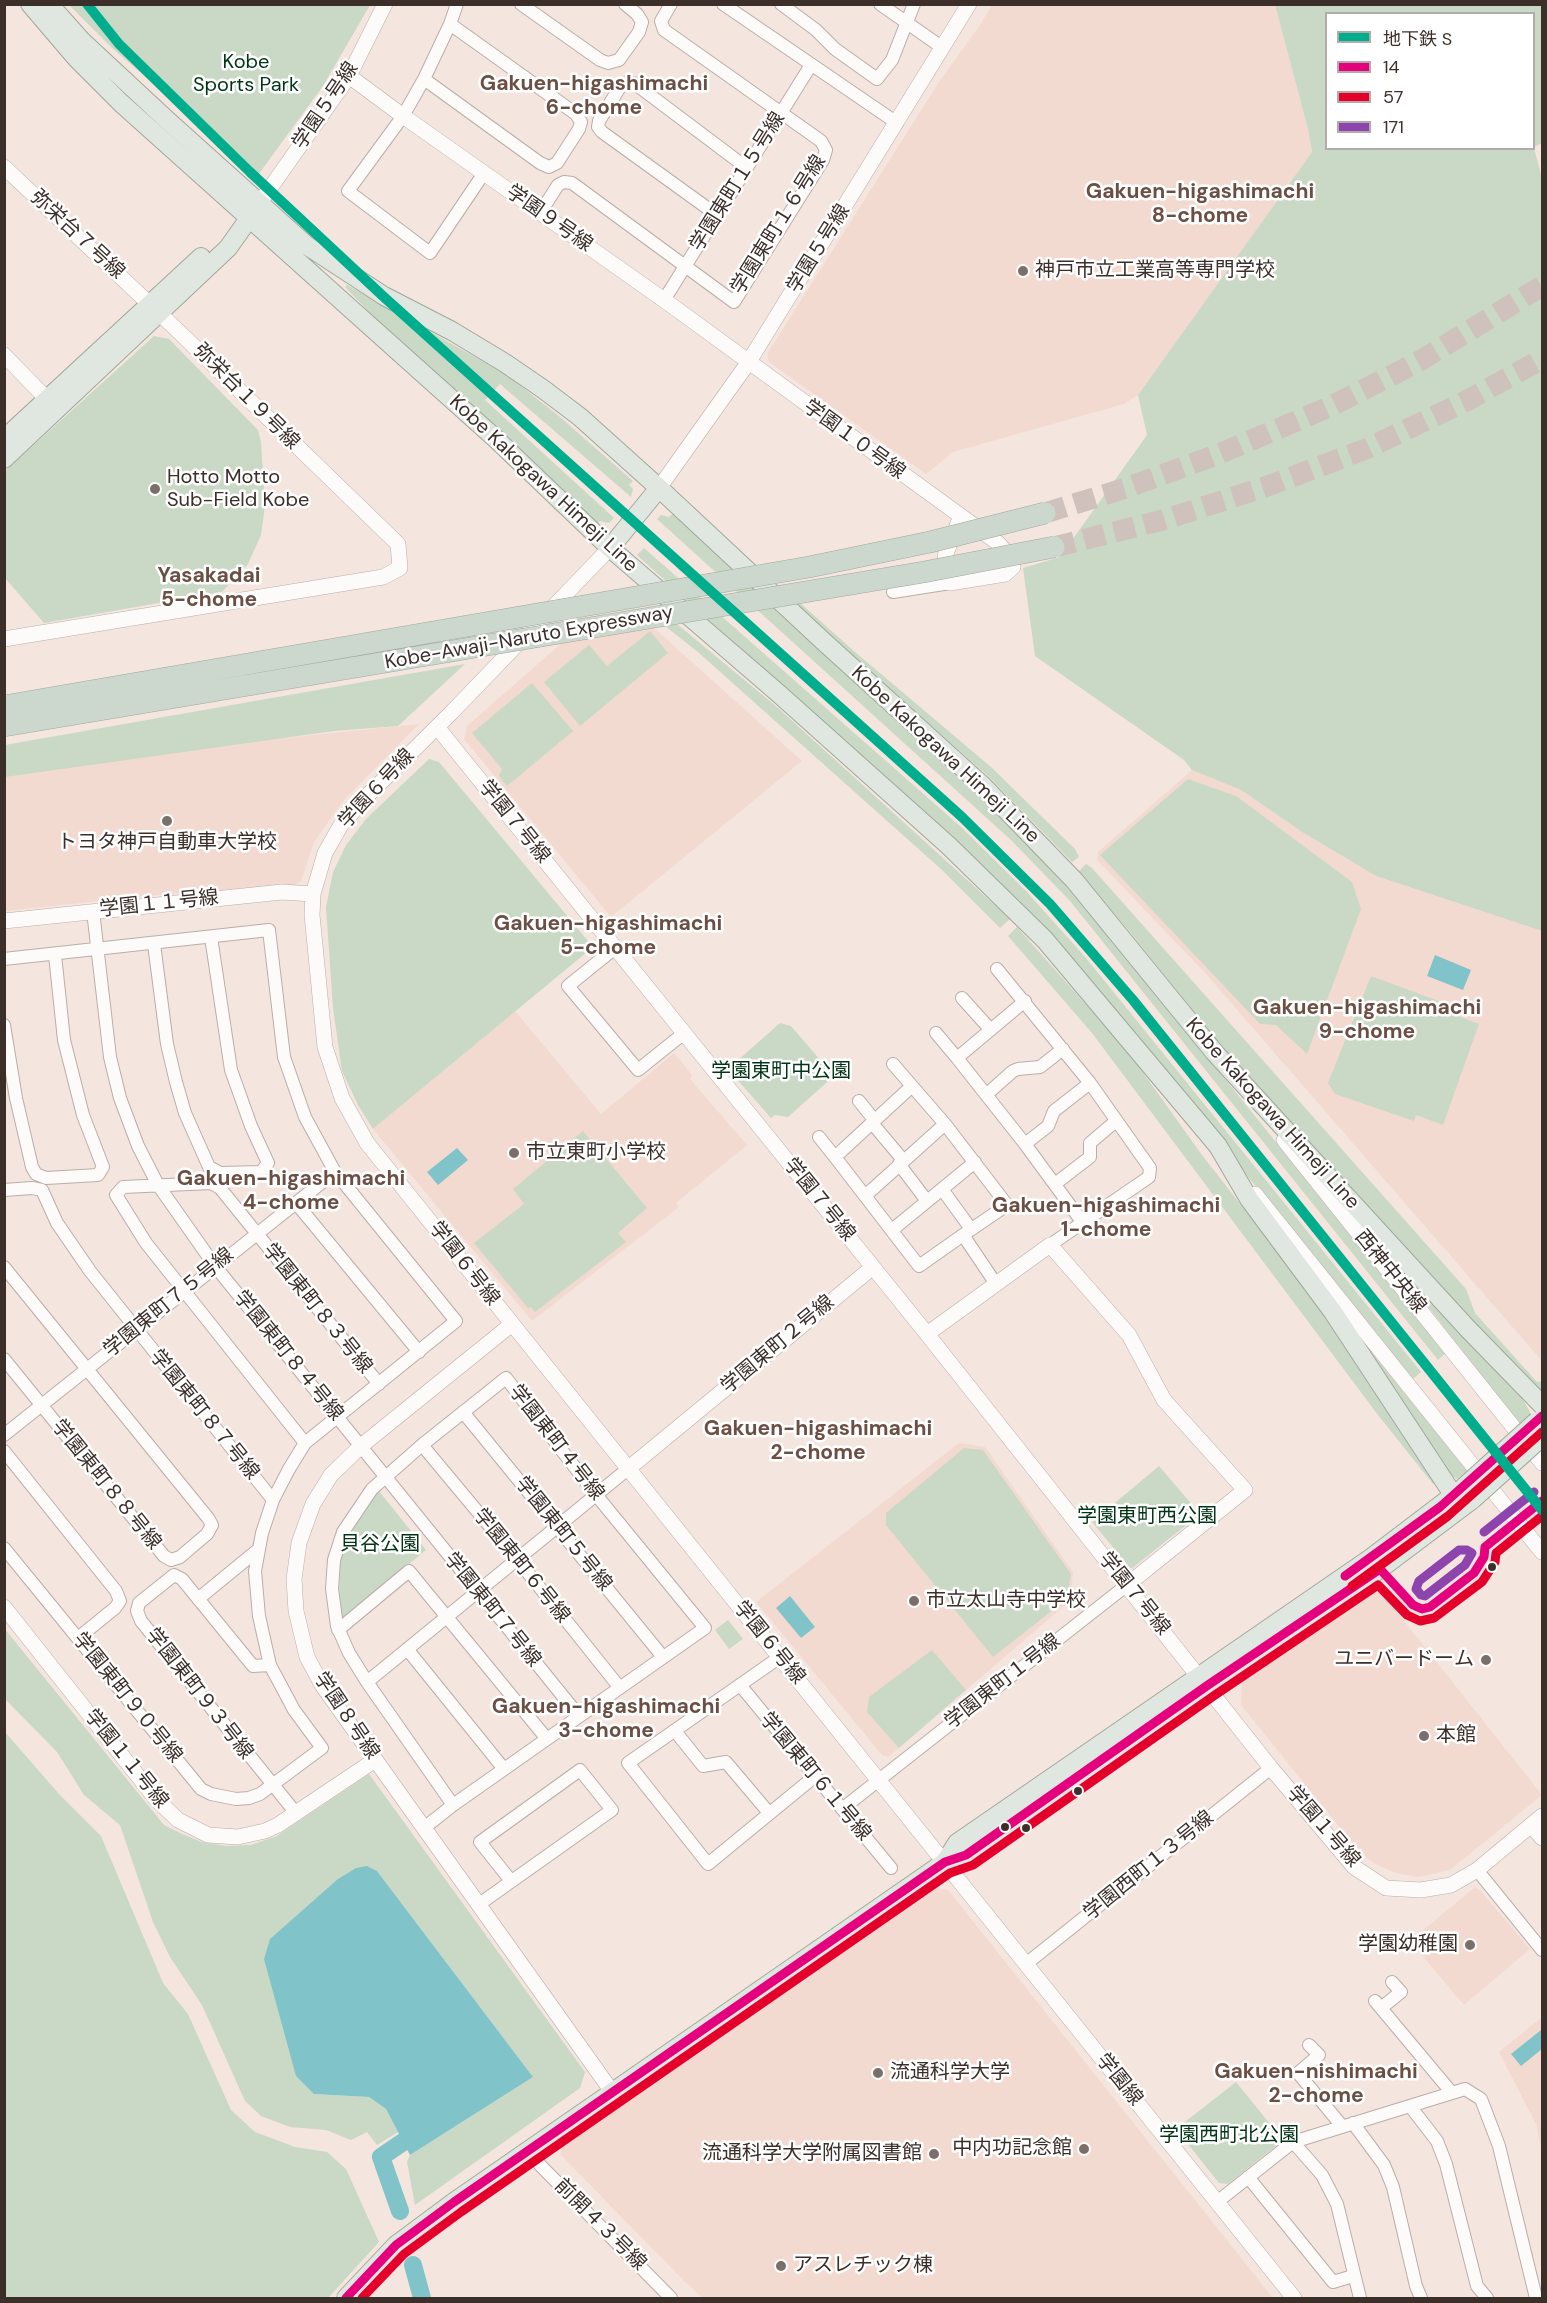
<!DOCTYPE html>
<html>
<head>
<meta charset="utf-8">
<style>
	body { margin:0 }
	#map { position:relative; width:1547px; height:2303px; overflow:hidden; background:#f4e5df; font-family:"DM Sans","Noto Sans JP",sans-serif }
	canvas { display:block }
	.frame { position:absolute; inset:0; border:6px solid #3c2f2a; pointer-events:none }
	.legend { position:absolute; left:1325px; top:12px; width:210px; height:138px; box-sizing:border-box; background:#fff; border:2px solid #b1acaa; margin:0; padding:8px 10px; list-style:none; font-size:18px; color:#3c2f2a }
	.legend li { display:flex; align-items:center; gap:12px; height:30px }
	.legend b { width:30px; border:2px solid #b1acaa }
</style>
</head>
<body>
<div id="map">
<canvas width="1547" height="2303"></canvas>
<div class="frame"></div>
<ul class="legend">
<li><b style="height:8px;background:#00ae8e"></b>地下鉄 S</li>
<li><b style="height:8px;background:#e5007d"></b>14</li>
<li><b style="height:8px;background:#e4002b"></b>57</li>
<li><b style="height:8px;background:#8e44ad"></b>171</li>
</ul>
</div>
<script>
const g = document.querySelector('canvas').getContext('2d');
g.lineJoin = 'round';
function fillPath(path, color) { g.fillStyle = color; g.fill(path, 'evenodd'); }
const shape = rows => new Path2D(rows.map(r => 'M' + r).join(''));
function stroke(path, color, width, dash) { g.strokeStyle = color; g.lineWidth = width; g.lineCap = dash ? 'butt' : 'round'; g.setLineDash(dash || []); g.stroke(path); }
function label(font, color, halo, rows, align = 'center') {
  g.font = font + ' "DM Sans","Noto Sans JP",sans-serif'; g.lineWidth = 5; g.setLineDash([]); g.textBaseline = 'middle'; g.strokeStyle = halo; g.fillStyle = color; for (const [text, x, y, turn = 0] of rows) {
    g.save(); g.translate(x, y); g.rotate((+turn || 0) * Math.PI / 180); g.textAlign = isNaN(turn) ? turn : align; if (halo) g.strokeText(text, 0, 0); g.fillText(text, 0, 0); g.restore();
  }
}
fillPath(shape([
	[992,5,1275,5,1308,129,1312,152,1138,395,1124,404,953,452,926,474,769,362,767,354,939,82,978,28],
	[653,627,802,761,611,917,464,739,467,726,564,641],
	[419,724,344,800,314,842,301,881,296,885,166,894,5,911,4,767],
	[1192,770,1241,790,1302,832,1376,876,1542,931,1542,1361,1206,974,1097,860,1098,852],
	[515,1011,601,1114,674,1053,692,1075,690,1079,747,1145,676,1203,679,1207,532,1321,373,1129],
	[959,1443,985,1447,1073,1572,1071,1600,888,1757,882,1755,756,1602],
	[1366,1591,1382,1593,1542,1795,1450,1870,1418,1877,1396,1873,1375,1864,1358,1850,1241,1705,1242,1681],
	[930,1887,948,1890,1273,2298,703,2298,683,2280,560,2154,564,2141],
	[1475,1887,1480,1890,1530,1949,1464,2005,1410,1941],
	[1542,2017,1542,2152,1536,2124,1499,2052]
]), '#f3dad1');
fillPath(shape([
	[69,5,370,5,323,86,258,175,111,47],
	[1275,5,1542,5,1542,143,1534,147,1534,14,1326,14,1326,148,1534,148,1542,178,1542,931,1376,876,1302,832,1241,790,1192,770,1184,760,1035,656,1023,568,1060,557,1147,435,1138,395,1312,152,1308,129],
	[347,285,507,375,560,417,633,481,629,485,633,489,631,497,500,384,485,400,614,518,609,523,600,521,597,525,408,352,345,287],
	[154,336,169,339,258,430,261,442,265,506,261,535,248,564,222,592,44,623,5,578,5,471],
	[675,511,982,796,1080,899,1446,1353,1438,1360,1070,901,1011,840,657,519,661,515,669,517],
	[644,548,961,827,1026,891,1086,958,1421,1372,1412,1380,1077,965,949,838,637,555],
	[799,602,855,652,991,767,1075,849,1079,857,1072,862,987,775,792,603],
	[677,624,777,707,1010,919,1000,928,942,870,699,653,665,626],
	[650,631,668,653,580,726,544,682,589,645,607,666],
	[465,664,398,726,334,731,5,777,5,745],
	[532,683,573,731,507,786,499,776,502,769,472,733],
	[429,759,439,762,593,947,373,1129,358,1105,342,1071,333,1008,326,907,333,872,346,845,366,819],
	[1188,779,1236,796,1352,882,1361,909,1307,1054,1276,1025,1260,1024,1100,855],
	[1086,864,1092,868,1466,1289,1475,1313,1537,1382,1542,1381,1542,1390,1537,1388,1532,1389,1267,1103,1129,931,1078,872],
	[1017,927,1129,1053,1202,1155,1301,1282,1438,1481,1433,1484,1378,1415,1092,1033,1008,936],
	[1371,976,1455,1007,1453,1014,1479,1024,1443,1125,1416,1115,1414,1121,1335,1094,1328,1083],
	[780,1023,791,1026,834,1076,788,1117,775,1115,771,1118,728,1069],
	[583,1131,647,1208,618,1233,626,1242,535,1312,531,1307,528,1308,474,1243,524,1204,513,1189],
	[1420,1296,1432,1299,1521,1396,1531,1414,1519,1424],
	[1361,1339,1467,1471,1457,1479,1450,1474],
	[964,1448,983,1450,1071,1574,1067,1599,993,1657,886,1525,886,1513],
	[1159,1466,1200,1514,1131,1569,1092,1522],
	[379,1491,426,1550,342,1620,339,1602,340,1558,361,1513],
	[728,1620,743,1639,729,1649,715,1630],
	[4,1628,164,1825,182,1834,202,1842,226,1846,251,1845,277,1836,369,1774,585,2072,580,2088,415,2205,407,2162,410,2155,533,2077,377,1871,367,1866,314,2094,369,2097,386,2109,398,2132,377,2145,367,2132,351,2140,326,2130,290,2127,261,2116,245,2101,202,2005,170,1957,153,1922,120,1825,84,1795,57,1752,5,1699],
	[932,1650,966,1690,899,1748,867,1712,869,1697],
	[5,1732,59,1794,101,1836,163,1983,188,2014,231,2110,255,2132,295,2147,327,2152,346,2169,379,2242,328,2298,5,2298],
	[1236,2082,1283,2140,1228,2184,1219,2183,1176,2129]
]), '#c9d9c5');
fillPath(shape([
	[1435,955,1471,970,1463,990,1427,976],
	[457,1148,468,1160,438,1185,427,1172],
	[790,1596,815,1627,801,1638,776,1608],
	[367,1866,377,1871,533,2077,410,2155,386,2109,369,2097,314,2094,296,2076,264,1959,270,1939,338,1879,356,1868],
	[1541,2030,1542,2049,1521,2066,1511,2054]
]), '#80c4c9');
stroke(shape([
	[400,2211,381,2157,403,2142],
	[413,2265,422,2298]
]), '#80c4c9', 18);
stroke(shape([
	[1045,513,1126,488,1219,454,1327,408,1418,362,1542,286],
	[1054,547,1163,520,1265,487,1366,449,1466,401,1542,359]
]), '#cfc1bb', 21, [21, 10]);
const minor = shape([
	[457,4,450,24,424,79,403,116,348,191,430,253,484,173],
	[521,4,600,60,608,63,619,60,639,32,642,22,637,14,625,4],
	[723,4,897,123],
	[781,4,816,30,835,49,877,79,892,60,914,4],
	[880,4,943,48],
	[424,79,540,163,549,167,557,163,579,129,581,122,576,114,450,24],
	[540,213,558,185,564,182,572,183,734,302,823,160,826,150,821,141,664,30,661,21,671,4],
	[717,215,602,132,598,127,599,121,620,87,627,83,634,83,747,168],
	[664,300,811,65],
	[893,592,950,583],
	[93,911,110,1057,120,1098,138,1146,158,1185,215,1266,579,1716],
	[154,944,167,1044,176,1082,185,1113,209,1167,220,1173,261,1172,268,1163,251,1126,231,1070,211,937],
	[615,948,568,986,638,1070,683,1034],
	[4,959,269,930,284,1057,305,1117,335,1172,456,1321,305,1443,289,1469,273,1500,262,1533,255,1571,259,1616,270,1665,294,1710,322,1748,260,1794,249,1798,236,1799,211,1794,201,1789,4,1548],
	[997,969,1090,1083,1150,1168,1149,1177,1050,1245],
	[962,998,990,1029],
	[1025,1001,957,1058,1025,1144,1083,1223],
	[4,1025,16,1098,32,1167,36,1174,46,1178,98,1175,103,1167,83,1115,64,1040,55,955],
	[936,1033,957,1058],
	[893,1064,912,1086],
	[987,1094,1013,1071,1018,1069,1040,1067,1063,1049],
	[859,1101,875,1121],
	[872,1123,903,1160],
	[819,1137,835,1157],
	[1025,1144,1048,1126,1054,1111,1090,1083],
	[899,1164,927,1201],
	[1055,1184,1090,1157,1090,1143,1116,1121],
	[942,1189,971,1229],
	[4,1190,32,1188,42,1190,57,1223,90,1271,273,1500],
	[865,1196,945,1124],
	[296,1203,419,1352],
	[892,1230,975,1162],
	[963,1235,919,1266,835,1157,912,1086,945,1124,1007,1205,963,1235,996,1284],
	[4,1267,208,1518,212,1525,207,1534,180,1557,171,1560,164,1556,4,1359],
	[506,1378,597,1496,705,1628,453,1805,367,1682,349,1653,337,1626,332,1589,334,1560,343,1532,372,1489,422,1445,506,1378],
	[463,1412,663,1657],
	[4,1435,335,1172],
	[305,1443,146,1243,116,1195,123,1187,211,1183,220,1188,379,1384],
	[422,1445,517,1559,620,1688],
	[4,1451,116,1591,120,1601,115,1608,78,1638],
	[198,1599,259,1549],
	[338,1630,409,1571,547,1739],
	[407,1649,504,1769],
	[780,1657,628,1763,708,1864,814,1777],
	[270,1665,253,1666,182,1579,174,1575,139,1603,137,1611,141,1621,295,1812],
	[367,1682,629,1468],
	[740,1685,891,1868],
	[675,1731,703,1766,726,1762,769,1813],
	[842,1809,1127,1585],
	[424,1828,453,1805],
	[1477,1870,1542,1950],
	[478,1905,612,1810,580,1770,480,1842,511,1881],
	[1026,1964,1271,1768],
	[1375,2001,1452,2093],
	[1381,2008,1401,1992,1392,1982],
	[1309,2045,1319,2055,1298,2073,1342,2126],
	[1410,2106,1437,2141,1446,2164,1477,2286,1487,2298],
	[1353,2123,1384,2165,1393,2187,1416,2286,1421,2298],
	[1293,2142,1322,2175,1337,2204,1360,2298],
	[530,2150,540,2165,671,2298],
	[1248,2177,1333,2282,1353,2276],
	[1217,2202,1293,2142,1465,2089,1481,2099,1499,2146,1536,2298]
]);
const tertiary = shape([
	[349,76,403,116,664,300,998,543,1011,557,1013,567,1005,574,950,583,945,556,961,516],
	[4,167,175,328,398,544,400,568,383,577,4,639],
	[259,204,349,76,385,4],
	[4,355,54,406],
	[659,488,748,363,969,4],
	[610,548,451,713,368,795,341,825,325,853,313,894,312,915,325,1047,342,1098,367,1143,1294,2298],
	[437,727,927,1334,1271,1768,1354,1867,1386,1888,1421,1890,1451,1885,1477,1870,1542,1816],
	[4,921,282,892,313,894],
	[1284,1140,1542,1463],
	[1255,1194,1542,1552],
	[512,1324,361,1446,331,1475,313,1504,299,1543,294,1579,296,1611,307,1657,322,1685,613,2093],
	[927,1334,1050,1245,1129,1335,1164,1400,1245,1490,1127,1585],
	[629,1468,873,1267],
	[4,1607,157,1800,178,1820,208,1835,238,1837,265,1831,278,1825,375,1760],
	[1531,1825,1542,1838]
]);
const primary = shape([
	[30,4,77,59,121,103,496,439,610,548,778,693,949,846,1045,940,1218,1146,1249,1199,1333,1312,1454,1496],
	[49,4,81,40,166,119,306,245,384,296,452,331,505,363,543,389,580,417,659,488,823,641,983,786,1074,880,1215,1053,1468,1329,1542,1405],
	[4,439,201,257],
	[4,459,228,248,255,210],
	[610,548,659,488],
	[945,1862,957,1843,1371,1558,1463,1488],
	[346,2298,396,2245,454,2202,945,1862,966,1855,1192,1698,1208,1685,1380,1569,1473,1499]
]);
stroke(minor, '#baada9', 14);
stroke(tertiary, '#baada9', 16);
stroke(primary, '#a0a89b', 20);
stroke(minor, '#fdfbfa', 12);
stroke(tertiary, '#fdfbfa', 15);
stroke(primary, '#e0e7e0', 18);
const primaryBridge = shape([
	[1464,1487,1537,1421],
	[1473,1499,1542,1437]
]);
const motorwayBridge = shape([
	[4,706,809,567,930,542,1045,513],
	[4,726,924,572,1054,547]
]);
stroke(primaryBridge, '#a0a89b', 20, []);
stroke(motorwayBridge, '#a0a89b', 22, []);
stroke(primaryBridge, '#e0e7e0', 18);
stroke(motorwayBridge, '#ccd8ce', 21);
stroke(shape([
	[1380,1569,1413,1605,1422,1609,1430,1607,1474,1573,1484,1557,1485,1547,1542,1501],
	[1345,1576,1440,1507,1542,1416],
	[346,2298,396,2245,454,2202,945,1862,966,1855,1208,1685,1380,1569]
]), '#e5007d', 9);
stroke(shape([
	[1352,1586,1448,1516,1542,1432],
	[362,2298,404,2254,461,2212,950,1873,973,1865,1215,1695,1378,1585,1407,1615,1420,1621,1434,1618,1482,1582,1495,1562,1496,1553,1542,1516]
]), '#e4002b', 9);
stroke(shape([
	[1484,1532,1534,1492],
	[1459,1550,1467,1550,1472,1553,1465,1565,1425,1596,1421,1595,1416,1589,1419,1581,1459,1550]
]), '#8e44ad', 9);
stroke(shape([
	[87,4,119,44,250,172,385,298,962,817,1050,904,1133,1000,1542,1510]
]), '#00ae8e', 10);
for (const [x, y, r, color] of [
	[1023,271,6,"#7c6f69"],
	[155,489,6,"#7c6f69"],
	[167,821,6,"#7c6f69"],
	[514,1153,6,"#7c6f69"],
	[1492,1567,5,"#3c2f2a"],
	[914,1601,6,"#7c6f69"],
	[1486,1660,6,"#7c6f69"],
	[1424,1736,6,"#7c6f69"],
	[1078,1791,5,"#3c2f2a"],
	[1005,1827,5,"#3c2f2a"],
	[1026,1828,5,"#3c2f2a"],
	[1470,1945,6,"#7c6f69"],
	[878,2073,6,"#7c6f69"],
	[1084,2149,6,"#7c6f69"],
	[934,2154,6,"#7c6f69"],
	[781,2266,6,"#7c6f69"]
]) { const dot = new Path2D(); dot.arc(x, y, r, 0, 2 * Math.PI); g.fillStyle = color; g.fill(dot); stroke(dot, '#fff', 2); }
label('20px', '#023516', '#fff', [
	["Kobe",246,63],
	["Sports Park",246,86],
	["学園東町中公園",781,1072],
	["学園東町西公園",1147,1517],
	["貝谷公園",380,1545],
	["学園西町北公園",1229,2136]
]);
label('20px', '#3c2f2a', '#fff', [
	["学園５号線",326,106,-56],
	["学園東町１５号線",738,182,-58],
	["学園９号線",549,219,35],
	["学園東町１６号線",779,225,-58],
	["弥栄台７号線",77,235,43],
	["学園５号線",819,249,-58],
	["弥栄台１９号線",246,397,45],
	["学園１０号線",854,440,36],
	["Kobe Kakogawa Himeji Line",543,484,43],
	["Kobe-Awaji-Naruto Expressway",529,638,-10],
	["Kobe Kakogawa Himeji Line",945,755,43],
	["学園６号線",377,789,-47],
	["学園７号線",514,822,51],
	["学園１１号線",159,904,-6],
	["Kobe Kakogawa Himeji Line",1272,1114,48],
	["学園７号線",819,1200,51],
	["学園６号線",464,1264,52],
	["西神中央線",1390,1272,51],
	["学園東町７５号線",169,1303,-39],
	["学園東町８３号線",317,1309,51],
	["学園東町２号線",778,1345,-40],
	["学園東町８４号線",288,1356,51],
	["学園東町８７号線",204,1415,51],
	["学園東町４号線",556,1443,52],
	["学園東町８８号線",106,1485,51],
	["学園東町５号線",563,1534,51],
	["学園東町６号線",521,1566,51],
	["学園７号線",1134,1594,51],
	["学園東町７号線",492,1610,51],
	["学園６号線",769,1643,51],
	["学園東町１号線",1003,1682,-38],
	["学園東町９３号線",199,1694,52],
	["学園東町９０号線",127,1698,51],
	["学園８号線",346,1716,56],
	["学園１１号線",126,1759,51],
	["学園東町６１号線",815,1777,50],
	["学園１号線",1323,1827,49],
	["学園西町１３号線",1149,1866,-39],
	["学園線",1119,2080,51],
	["前開４３号線",600,2225,45]
]);
label('20px', '#3c2f2a', '#fff', [
	["神戸市立工業高等専門学校",1035,271],
	["Hotto Motto",167,478],
	["Sub-Field Kobe",167,501],
	["トヨタ神戸自動車大学校",167,843,"center"],
	["市立東町小学校",526,1153],
	["市立太山寺中学校",926,1601],
	["ユニバードーム",1474,1660,"right"],
	["本館",1436,1736],
	["学園幼稚園",1458,1945,"right"],
	["流通科学大学",890,2073],
	["中内功記念館",1072,2149,"right"],
	["流通科学大学附属図書館",922,2154,"right"],
	["アスレチック棟",793,2266]
], 'left');
label('bold 21px', '#6c4f44', '#fff', [
	["Gakuen-higashimachi",594,84],
	["6-chome",594,108],
	["Gakuen-higashimachi",1200,192],
	["8-chome",1200,216],
	["Yasakadai",209,576],
	["5-chome",209,600],
	["Gakuen-higashimachi",608,924],
	["5-chome",608,948],
	["Gakuen-higashimachi",1367,1008],
	["9-chome",1367,1032],
	["Gakuen-higashimachi",291,1179],
	["4-chome",291,1203],
	["Gakuen-higashimachi",1106,1206],
	["1-chome",1106,1230],
	["Gakuen-higashimachi",818,1429],
	["2-chome",818,1453],
	["Gakuen-higashimachi",606,1707],
	["3-chome",606,1731],
	["Gakuen-nishimachi",1316,2072],
	["2-chome",1316,2096]
]);
</script>
</body>
</html>
